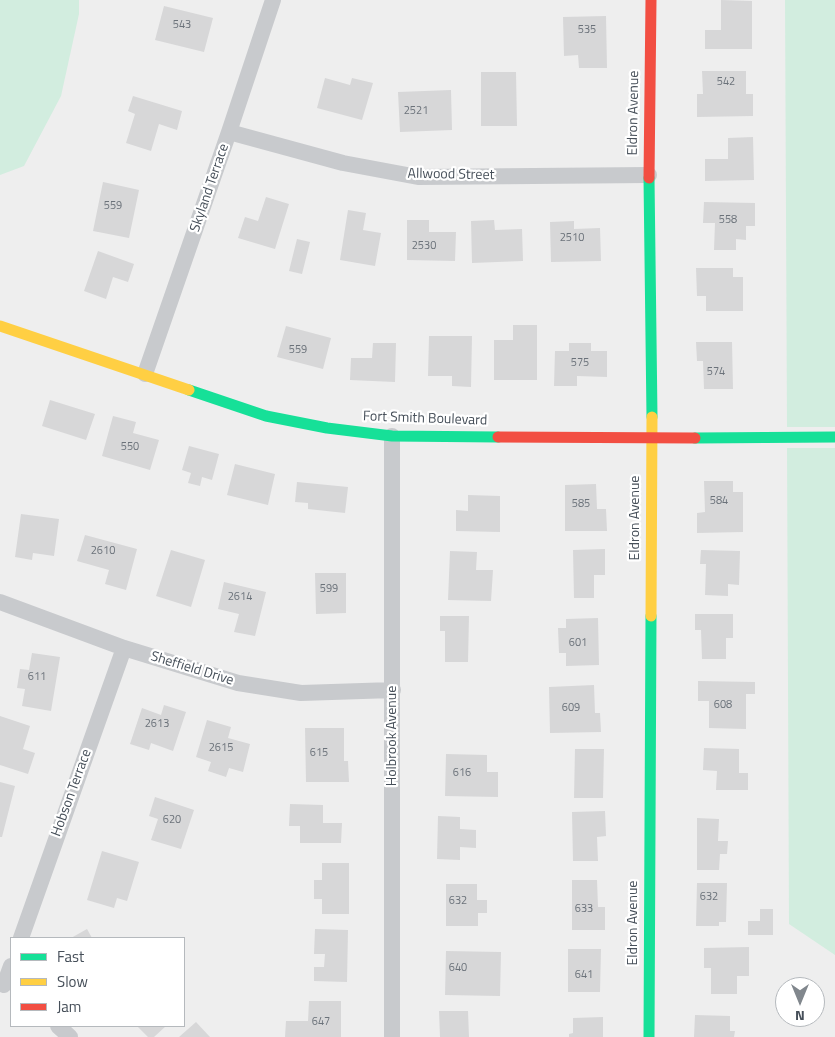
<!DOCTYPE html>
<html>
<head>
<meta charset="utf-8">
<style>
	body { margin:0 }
	#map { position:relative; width:835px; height:1037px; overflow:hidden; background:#eee; font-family:"Titillium Web",sans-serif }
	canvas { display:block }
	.legend { position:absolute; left:10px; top:937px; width:175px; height:90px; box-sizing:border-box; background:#fff; border:1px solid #b5b9bd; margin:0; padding:6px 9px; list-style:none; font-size:15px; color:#464f59 }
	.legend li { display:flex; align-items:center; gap:10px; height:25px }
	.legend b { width:25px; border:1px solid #b5b9bd }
	.north { position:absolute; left:775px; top:977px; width:50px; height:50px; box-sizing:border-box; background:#fff; border:1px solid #b5b9bd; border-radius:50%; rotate:180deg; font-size:14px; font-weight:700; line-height:20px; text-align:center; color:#464f59 }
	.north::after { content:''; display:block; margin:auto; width:18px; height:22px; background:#81878d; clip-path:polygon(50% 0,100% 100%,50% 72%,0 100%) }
</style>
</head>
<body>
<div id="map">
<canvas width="835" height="1037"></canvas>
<ul class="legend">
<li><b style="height:6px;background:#16e098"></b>Fast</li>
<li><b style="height:6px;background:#ffcf43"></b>Slow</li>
<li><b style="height:6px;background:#f24e42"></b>Jam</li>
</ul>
<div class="north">N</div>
</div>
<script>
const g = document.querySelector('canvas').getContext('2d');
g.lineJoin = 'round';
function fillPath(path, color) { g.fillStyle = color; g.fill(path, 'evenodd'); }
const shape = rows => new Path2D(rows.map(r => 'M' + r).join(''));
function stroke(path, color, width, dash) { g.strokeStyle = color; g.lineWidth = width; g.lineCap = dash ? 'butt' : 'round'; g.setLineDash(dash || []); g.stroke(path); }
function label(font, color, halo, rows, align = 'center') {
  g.font = font + ' "Titillium Web",sans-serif'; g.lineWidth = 4.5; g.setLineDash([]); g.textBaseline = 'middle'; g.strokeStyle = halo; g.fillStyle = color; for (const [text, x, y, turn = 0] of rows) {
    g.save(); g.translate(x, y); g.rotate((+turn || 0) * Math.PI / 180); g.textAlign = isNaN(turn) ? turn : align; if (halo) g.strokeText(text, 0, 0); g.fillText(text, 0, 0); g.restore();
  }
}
fillPath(shape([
	[0,0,79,0,79,14,61,96,24,166,0,175],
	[785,0,835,0,835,427,787,427],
	[787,448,835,448,835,955,789,924]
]), '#d2eddf');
fillPath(shape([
	[721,0,752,1,752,49,705,49,705,30,721,30],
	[164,6,213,18,204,52,155,40],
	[606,16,607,68,579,68,578,55,564,56,563,17],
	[702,71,746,71,746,94,753,94,753,116,697,117,697,94,703,94],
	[481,72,516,72,517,126,481,126],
	[325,78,350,85,352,78,373,83,362,120,317,108],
	[451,90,452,130,400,132,398,92],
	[133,96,182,111,177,130,159,124,151,151,126,143,135,114,128,111],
	[753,137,754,180,705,181,705,159,728,159,728,138],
	[103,182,139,190,129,238,93,231],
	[266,197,289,204,275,249,238,238,245,217,258,221],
	[704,202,755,203,755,226,746,226,746,240,736,239,736,250,714,250,715,223,703,223],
	[348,210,366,213,363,230,381,233,375,266,340,260],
	[407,220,429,220,429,232,456,232,455,261,407,260],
	[494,220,495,230,522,229,523,261,472,263,471,221],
	[574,221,574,229,600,228,601,261,551,262,550,222],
	[297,239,310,242,302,274,289,271],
	[98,251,134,264,128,282,113,277,106,299,84,291],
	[696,268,733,268,733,277,743,277,743,311,706,311,706,296,697,296],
	[513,325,537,325,537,380,494,380,494,340,513,340],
	[286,326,331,338,323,369,277,357],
	[429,336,472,336,471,387,452,386,452,376,428,376],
	[696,342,732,342,733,389,704,389,703,361,697,361],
	[373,343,396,343,395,382,350,380,351,358,372,358],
	[569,343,591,343,591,351,607,351,607,377,577,376,577,386,554,386,555,351,569,351],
	[50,400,95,414,86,440,42,426],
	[113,416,136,422,133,433,159,440,150,470,102,456],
	[189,446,219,454,212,480,202,477,200,486,188,483,191,473,182,470],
	[235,464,275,474,268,505,227,495],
	[704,481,733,481,733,492,743,492,743,532,697,533,697,513,705,512],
	[297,482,348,487,345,513,308,509,308,503,295,502],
	[596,484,597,509,606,509,607,531,565,531,565,485],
	[468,495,500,496,500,532,456,531,456,510,468,511],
	[21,514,59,519,54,556,33,553,32,560,15,557],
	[85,535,137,549,126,590,105,584,109,570,77,561],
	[605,549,605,575,594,575,594,598,574,598,573,550],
	[171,550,205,560,191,607,156,596],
	[701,550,740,551,739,585,728,584,728,596,705,595,706,564,700,564],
	[450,551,477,552,476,570,493,570,491,601,448,600],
	[315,573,346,573,346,613,316,614],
	[224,582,266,592,255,636,234,632,239,614,218,609],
	[695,614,733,614,733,638,726,638,726,659,702,659,701,630,695,630],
	[440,616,469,616,468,662,445,662,445,631,440,631],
	[598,618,599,665,566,666,566,653,559,653,558,628,566,628,566,619],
	[32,653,60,657,51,711,22,706,25,689,17,688,20,669,29,670],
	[698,681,755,682,755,694,746,694,746,729,709,728,709,701,698,701],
	[594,685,595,713,600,713,601,732,550,733,549,687],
	[164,705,186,712,173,751,151,743,149,750,130,744,142,708,161,715],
	[0,716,30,726,23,749,35,753,28,774,0,765],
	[207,720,231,727,228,738,250,744,243,772,229,768,226,777,208,771,211,762,196,757],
	[305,728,344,728,344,761,348,761,349,782,306,782],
	[704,748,739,749,739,773,748,773,748,790,716,790,717,771,703,770],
	[575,749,604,749,603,798,574,798],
	[446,754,487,755,487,772,498,772,498,797,445,796],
	[0,782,15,786,2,837,0,837],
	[155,797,194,810,181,849,151,840,158,819,149,816],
	[290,804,323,805,323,823,342,823,341,843,300,843,300,826,289,826],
	[605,811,606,836,597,837,598,861,573,861,572,812],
	[438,816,460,817,460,829,476,830,476,848,460,847,460,860,437,859],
	[697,818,719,819,718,841,728,841,727,854,720,854,719,870,697,870],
	[102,851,139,862,127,901,117,898,114,908,87,900],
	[322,863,349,863,349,914,322,914,322,899,314,899,314,880,322,880],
	[572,880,597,880,598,907,605,907,605,930,572,930],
	[697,883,727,883,726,922,719,922,719,926,696,926],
	[446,884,477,884,477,900,487,900,487,913,478,913,478,926,446,926],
	[760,909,773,909,773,935,748,935,748,921,760,921],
	[87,929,92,938,71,938],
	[315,929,348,930,347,982,314,981,314,967,324,967,325,954,314,954],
	[749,947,749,976,737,976,737,994,711,994,711,968,704,968,704,948],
	[568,949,601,949,600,992,568,992],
	[446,951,501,952,500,996,445,995],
	[309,1001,341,1001,341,1037,285,1037,286,1021,308,1021],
	[439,1011,468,1011,469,1037,440,1037],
	[695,1015,730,1016,730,1031,735,1031,734,1037,694,1037],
	[603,1017,603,1037,569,1037,569,1034,573,1033,573,1018],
	[196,1022,210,1037,179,1037],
	[137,1026,166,1026,154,1037,148,1037]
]), '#d7d7d8');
stroke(shape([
	[229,132,343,163,418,177,649,175],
	[145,374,229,132,273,0],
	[392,436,392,1037],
	[0,602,124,648,238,683,301,693,393,690],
	[21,938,124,648],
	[4,985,11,966],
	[58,1026,70,1037]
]), '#c8cacd', 16);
stroke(shape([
	[649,178,652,417],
	[189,390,266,416,327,428,392,436,498,437],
	[695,438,835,437],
	[649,1037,651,616]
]), '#16e098', 11);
stroke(shape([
	[0,326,189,390],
	[651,616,652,417]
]), '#ffcf43', 11);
stroke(shape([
	[649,178,651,0],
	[498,437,695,438]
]), '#f24e42', 11);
label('11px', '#6b727a', null, [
	["543",182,25],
	["535",587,30],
	["542",726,82],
	["2521",416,111],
	["559",113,206],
	["558",728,220],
	["2510",572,238],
	["2530",424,246],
	["559",298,350],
	["575",580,363],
	["574",716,372],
	["550",130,447],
	["584",719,501],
	["585",581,504],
	["2610",103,551],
	["599",329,589],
	["2614",240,597],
	["601",578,643],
	["611",37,677],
	["608",723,705],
	["609",571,708],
	["2613",157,724],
	["2615",221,748],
	["615",319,753],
	["616",462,773],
	["620",172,820],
	["632",709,897],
	["632",458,901],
	["633",584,909],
	["640",458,968],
	["641",584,975],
	["647",321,1022]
]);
label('14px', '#464f59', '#fff', [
	["Eldron Avenue",634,113,-89],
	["Allwood Street",451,175,1],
	["Skyland Terrace",210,188,-71],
	["Fort Smith Boulevard",425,419,2],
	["Eldron Avenue",636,518,-90],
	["Sheffield Drive",192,669,17],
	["Holbrook Avenue",393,736,-90],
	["Hobson Terrace",72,793,-70],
	["Eldron Avenue",634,923,-90]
]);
</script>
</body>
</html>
